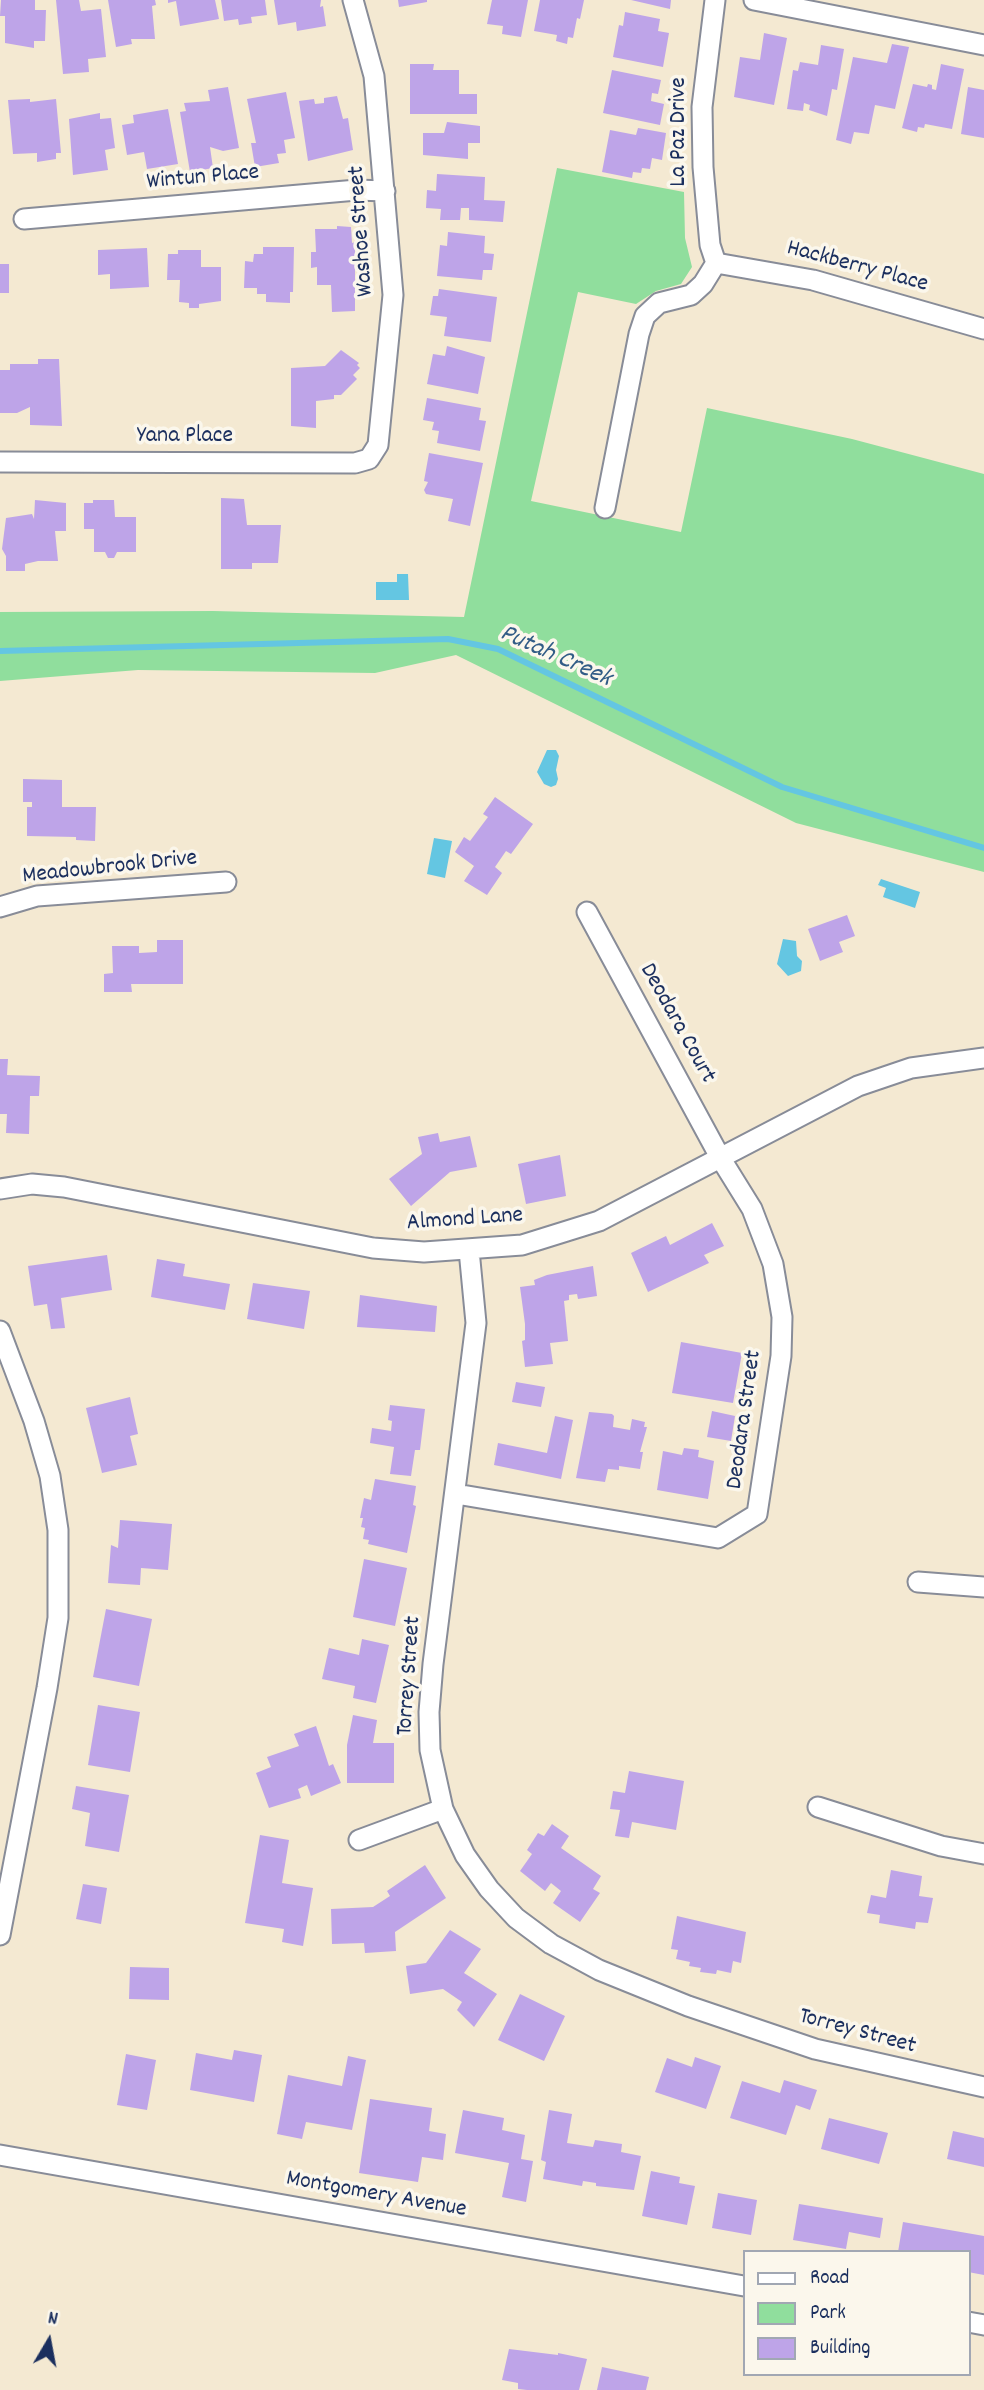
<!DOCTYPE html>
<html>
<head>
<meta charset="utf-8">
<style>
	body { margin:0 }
	#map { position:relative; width:984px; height:2390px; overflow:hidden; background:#f4e9d2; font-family:Dekko,sans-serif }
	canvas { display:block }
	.legend { position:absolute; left:743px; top:2250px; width:228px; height:126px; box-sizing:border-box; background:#fbf7ec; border:2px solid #a1a7b3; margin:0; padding:9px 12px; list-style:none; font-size:21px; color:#1b2f5e }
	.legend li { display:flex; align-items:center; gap:14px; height:35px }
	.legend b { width:35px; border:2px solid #a1a7b3 }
	.north { position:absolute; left:14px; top:2306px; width:70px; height:70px; -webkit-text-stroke:5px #fbf7ec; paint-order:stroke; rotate:10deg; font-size:19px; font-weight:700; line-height:28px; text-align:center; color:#1b2f5e }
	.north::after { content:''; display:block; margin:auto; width:24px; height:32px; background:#1b2f5e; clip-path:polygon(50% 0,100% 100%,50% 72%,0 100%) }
</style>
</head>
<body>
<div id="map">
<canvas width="984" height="2390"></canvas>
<ul class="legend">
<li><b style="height:9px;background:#fff"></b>Road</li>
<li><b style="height:19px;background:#90de9d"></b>Park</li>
<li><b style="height:19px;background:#bea4e8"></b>Building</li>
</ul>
<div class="north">N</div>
</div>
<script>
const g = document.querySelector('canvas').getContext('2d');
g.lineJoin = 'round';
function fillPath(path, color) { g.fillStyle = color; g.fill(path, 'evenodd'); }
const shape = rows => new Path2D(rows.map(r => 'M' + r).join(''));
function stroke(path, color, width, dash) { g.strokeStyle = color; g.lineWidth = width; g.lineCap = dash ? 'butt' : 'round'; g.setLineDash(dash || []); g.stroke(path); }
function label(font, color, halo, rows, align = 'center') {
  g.font = font + ' Dekko,sans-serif'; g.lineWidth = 7; g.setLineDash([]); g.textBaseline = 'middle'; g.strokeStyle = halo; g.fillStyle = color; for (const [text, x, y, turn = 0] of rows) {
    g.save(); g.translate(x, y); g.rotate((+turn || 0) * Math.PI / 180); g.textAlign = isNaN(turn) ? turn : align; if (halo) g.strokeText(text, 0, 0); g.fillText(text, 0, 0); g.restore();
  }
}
fillPath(shape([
	[557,168,684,192,685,238,692,267,681,284,656,291,636,304,578,292,531,501,681,532,707,408,852,439,984,474,984,872,796,823,456,655,375,673,138,670,0,681,0,612,213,611,464,617]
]), '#90de9d');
fillPath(shape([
	[397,574,408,574,409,600,376,600,376,582,397,582],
	[547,750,556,750,559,756,556,770,558,779,556,785,551,787,544,784,537,772],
	[434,838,452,841,445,878,427,874],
	[881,879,920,892,915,908,883,897,886,888,878,885],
	[783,939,796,941,797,956,802,961,801,971,788,976,777,964]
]), '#64c6e2');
stroke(shape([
	[0,651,448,639,498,649,782,787,984,848]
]), '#64c6e2', 6);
fillPath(shape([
	[1,0,35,0,35,10,46,10,45,41,34,41,34,48,5,43,5,16,0,16],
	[56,0,79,0,81,11,101,9,106,57,88,59,89,72,63,74],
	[108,0,155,0,156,5,152,6,155,39,131,39,132,44,116,47],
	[168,0,215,0,219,19,180,26,176,1,168,3],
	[221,0,265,0,267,15,251,17,252,23,239,25,238,19,224,21],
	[274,0,321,0,320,7,323,6,326,26,297,31,296,22,278,25],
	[398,0,427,0,427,2,399,7],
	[492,0,528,0,521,37,502,34,503,26,487,24],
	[540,0,584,0,580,19,577,18,573,38,568,37,567,44,556,41,557,35,534,31],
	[631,0,671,0,670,9],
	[625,12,660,19,658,31,669,33,663,67,613,57,619,25,623,26],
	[764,33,787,38,774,105,734,97,740,57,760,60],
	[892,44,909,47,895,109,875,105,869,134,854,132,851,144,836,140,853,57,887,63],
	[821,45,844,49,837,90,832,89,827,116,809,110,810,105,804,103,803,111,787,109,793,70,798,71,800,62,818,65],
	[410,64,434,64,433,70,459,70,459,94,477,94,477,114,410,114],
	[941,64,964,69,952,129,925,124,924,128,918,127,917,132,902,128,913,84,927,87,928,84,932,85,932,89,936,90],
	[612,70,661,80,658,94,652,93,651,101,664,104,660,125,603,113],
	[228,87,239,148,223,151,210,147,213,168,190,172,180,112,186,111,184,103,210,101,208,90],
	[968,87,984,90,984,138,961,134],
	[286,92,295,138,284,140,286,153,277,154,279,163,255,167,251,143,256,143,247,99],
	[337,96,343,119,348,118,353,150,308,161,299,101,314,99,315,104,324,103,324,98],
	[30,99,30,102,56,99,61,153,56,153,56,159,37,162,37,153,13,154,8,100],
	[168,109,178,164,147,169,144,152,127,155,122,125,134,123,133,115],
	[100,113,100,119,111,118,115,148,105,150,108,170,73,175,69,119],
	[447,122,480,126,480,143,468,143,468,159,423,155,423,133,444,133],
	[638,128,666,133,662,160,652,158,650,169,642,168,641,173,633,172,632,178,602,172,610,130,636,135],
	[437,174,485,177,484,200,505,201,503,222,469,220,469,208,461,208,460,220,440,220,441,209,426,208,427,190,436,191],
	[337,226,351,227,352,243,355,242,355,311,332,312,331,285,317,285,317,267,311,268,311,252,316,252,315,229,337,229],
	[448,232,485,236,484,253,494,254,492,270,483,270,482,280,437,276,440,245,447,246],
	[263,247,294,247,293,292,290,292,290,303,266,302,266,294,257,294,257,288,244,288,245,261,253,262,254,254,263,254],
	[147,248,149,287,110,289,110,274,98,275,98,250],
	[178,250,201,250,201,267,221,267,221,301,199,304,199,308,189,308,189,303,179,302,180,280,167,280,168,254,178,254],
	[0,264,9,264,9,293,0,293],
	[439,289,497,297,491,342,444,336,447,317,430,315,433,296,438,296],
	[447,346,485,357,478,394,427,384,433,354,445,356],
	[341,350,359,363,357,365,360,368,353,375,357,379,341,395,334,395,334,399,316,401,316,428,291,426,291,368,325,366],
	[38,359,59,359,62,426,30,425,30,407,17,413,0,413,0,370,10,370,10,364,38,364],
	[427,398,481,408,479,420,486,421,480,451,437,443,439,431,432,430,434,422,423,420],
	[429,453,483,463,470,526,448,521,453,499,426,494,424,490,428,482,424,481],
	[221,498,244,499,247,525,281,525,278,563,252,563,252,569,221,569],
	[35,500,66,503,66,531,55,531,58,561,38,561,25,564,25,571,6,571,6,556,2,549,6,518,32,514,34,519],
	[93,500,114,500,115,517,136,517,136,552,117,552,114,558,108,558,105,552,94,552,94,529,84,529,84,503,93,503],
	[23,779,62,780,62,807,96,807,95,841,76,840,76,837,27,836,27,807,32,807,32,802,23,802],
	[495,797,533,824,511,854,506,851,495,867,502,873,487,895,464,881,474,866,455,852,464,837,470,841,488,817,483,814],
	[847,915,855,936,839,942,843,952,820,961,808,929],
	[157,940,183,940,183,984,131,984,132,992,104,992,104,974,113,973,112,946,139,946,139,953,157,952],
	[0,1059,8,1059,7,1075,40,1076,39,1096,30,1096,29,1134,6,1133,7,1114,0,1114],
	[438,1133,440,1142,470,1136,477,1167,450,1172,411,1206,389,1179,422,1154,418,1137],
	[560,1155,566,1196,526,1204,518,1164],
	[712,1223,724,1246,704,1255,709,1263,648,1292,631,1253,666,1236,670,1245],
	[107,1255,112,1290,61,1298,65,1328,51,1329,47,1304,34,1306,28,1266],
	[157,1259,185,1264,183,1276,230,1284,225,1310,151,1297],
	[593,1266,597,1296,578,1299,577,1294,569,1295,569,1300,564,1301,568,1341,550,1343,553,1364,525,1367,522,1341,525,1340,525,1324,520,1287,535,1285,534,1280,547,1275],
	[253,1283,310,1291,304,1329,247,1319],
	[360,1295,437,1306,435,1332,357,1327],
	[681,1342,742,1353,733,1403,672,1393],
	[516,1382,545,1387,541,1407,512,1402],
	[130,1397,138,1434,130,1436,137,1465,102,1473,86,1408],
	[390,1405,425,1409,420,1450,415,1450,411,1476,390,1474,394,1447,370,1443,372,1428,391,1431,392,1421,388,1420],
	[712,1411,735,1416,731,1441,707,1437],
	[589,1412,612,1414,614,1416,613,1427,630,1430,632,1419,645,1422,644,1427,647,1427,640,1452,643,1452,640,1469,619,1466,619,1470,608,1469,605,1482,576,1478],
	[555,1416,573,1420,561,1479,494,1465,498,1443,547,1453],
	[684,1448,699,1450,698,1457,714,1461,708,1499,657,1490,663,1451,682,1455],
	[375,1479,416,1486,413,1505,416,1506,407,1553,368,1544,369,1540,363,1539,365,1528,361,1527,363,1518,360,1518,364,1498,371,1500],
	[120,1520,172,1524,168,1570,141,1568,140,1585,108,1583,111,1545,118,1548],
	[364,1559,407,1568,395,1626,353,1617],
	[106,1609,152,1619,139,1686,93,1677],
	[362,1639,389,1645,376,1703,353,1698,355,1686,322,1679,329,1648,359,1655],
	[98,1705,140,1712,130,1772,88,1765],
	[353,1715,377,1720,373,1743,394,1743,394,1783,347,1783,347,1745],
	[316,1726,329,1766,333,1764,341,1783,311,1796,307,1785,298,1789,301,1798,269,1808,256,1773,271,1767,267,1757,299,1746,294,1734],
	[629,1771,684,1781,676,1830,632,1822,629,1838,615,1836,620,1810,610,1809,613,1791,625,1793],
	[76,1786,129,1795,119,1852,85,1846,90,1813,72,1809],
	[552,1824,569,1836,561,1848,601,1876,593,1889,600,1893,580,1922,553,1903,561,1891,551,1883,545,1891,520,1871,532,1854,527,1850,538,1833,544,1836],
	[260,1835,289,1840,282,1883,313,1888,303,1946,282,1942,284,1929,245,1923],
	[425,1865,446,1898,395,1932,396,1951,365,1953,364,1943,332,1944,331,1909,373,1907,390,1896,387,1891],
	[891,1870,922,1876,919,1896,933,1898,928,1923,916,1922,915,1929,879,1923,880,1915,867,1913,871,1895,886,1898],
	[83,1884,107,1888,101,1924,76,1919],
	[677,1916,746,1932,741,1963,733,1961,731,1973,717,1970,716,1974,700,1972,701,1968,689,1966,690,1962,676,1959,678,1950,671,1949],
	[450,1930,481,1949,464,1973,497,1994,474,2027,457,2010,462,2002,443,1989,410,1994,406,1966,426,1963],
	[130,1967,169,1968,169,2000,129,1999],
	[520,1994,565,2016,544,2061,498,2040],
	[234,2050,262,2055,254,2102,190,2090,196,2053,232,2060],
	[126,2054,156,2060,147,2110,117,2105],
	[348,2056,366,2060,352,2130,306,2122,302,2139,277,2134,288,2075,342,2086],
	[695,2057,721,2066,706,2109,655,2092,667,2058,692,2067],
	[784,2080,817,2090,810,2110,796,2105,786,2135,730,2118,742,2081,780,2093],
	[370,2099,432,2108,429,2131,446,2134,443,2160,422,2157,418,2182,359,2173],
	[463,2110,504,2118,502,2130,525,2135,521,2159,533,2161,526,2202,502,2197,509,2163,455,2153],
	[549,2110,572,2114,567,2143,593,2147,595,2140,622,2144,621,2152,641,2156,634,2190,596,2186,596,2183,583,2181,582,2186,543,2179,546,2162,541,2160],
	[829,2118,888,2133,879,2164,821,2149],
	[953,2131,984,2138,984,2167,947,2159],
	[651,2171,680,2177,679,2183,695,2186,687,2225,642,2216],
	[718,2193,757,2200,751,2235,712,2228],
	[799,2204,883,2218,880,2238,849,2232,846,2249,793,2240],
	[903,2222,984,2236,984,2275,968,2272,968,2252,898,2252],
	[509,2349,558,2355,558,2353,587,2359,579,2390,527,2390,518,2389,518,2383,502,2380],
	[602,2367,649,2377,646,2390,597,2390]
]), '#bea4e8');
const street = shape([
	[715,0,702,107,703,167,710,245,716,263],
	[754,0,984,45],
	[24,219,357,190,385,191],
	[716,263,813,280,984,329],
	[0,462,355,463,369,459,378,445,393,295,374,76,353,0],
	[605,508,639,334,645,316,659,303,691,295,703,284,716,263],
	[0,907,37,896,226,882],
	[0,1189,32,1184,64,1187,373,1248,424,1252,522,1245,599,1221,858,1086,911,1068,984,1058],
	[469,1250,476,1323,433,1664,429,1712,430,1750,443,1809,465,1855,489,1889,516,1918,551,1944,599,1970,688,2006,815,2049,984,2087],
	[0,1331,34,1421,50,1476,58,1530,58,1618,47,1688,0,1935],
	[456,1494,718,1538,757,1514,781,1356,782,1317,773,1264,752,1209,721,1159,587,912],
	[918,1582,984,1587],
	[818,1807,941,1846,984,1854],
	[359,1840,443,1809],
	[0,2155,744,2286],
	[968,2322,984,2325]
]);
stroke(street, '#888c98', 23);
stroke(street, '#fff', 19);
label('24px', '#1b2f5e', '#fbf7ec', [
	["La Paz Drive",681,132,-90],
	["Wintun Place",203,179,-5],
	["Washoe Street",363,231,-94],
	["Hackberry Place",857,268,15],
	["Yana Place",185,438],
	["Meadowbrook Drive",110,869,-6],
	["Deodara Court",676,1024,61],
	["Almond Lane",465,1221,-4],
	["Deodara Street",746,1420,-82],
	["Torrey Street",411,1676,-86],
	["Torrey Street",857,2033,15],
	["Montgomery Avenue",376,2196,10]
]);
label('italic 26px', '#315c86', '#fbf7ec', [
	["Putah Creek",555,658,24]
]);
</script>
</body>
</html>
